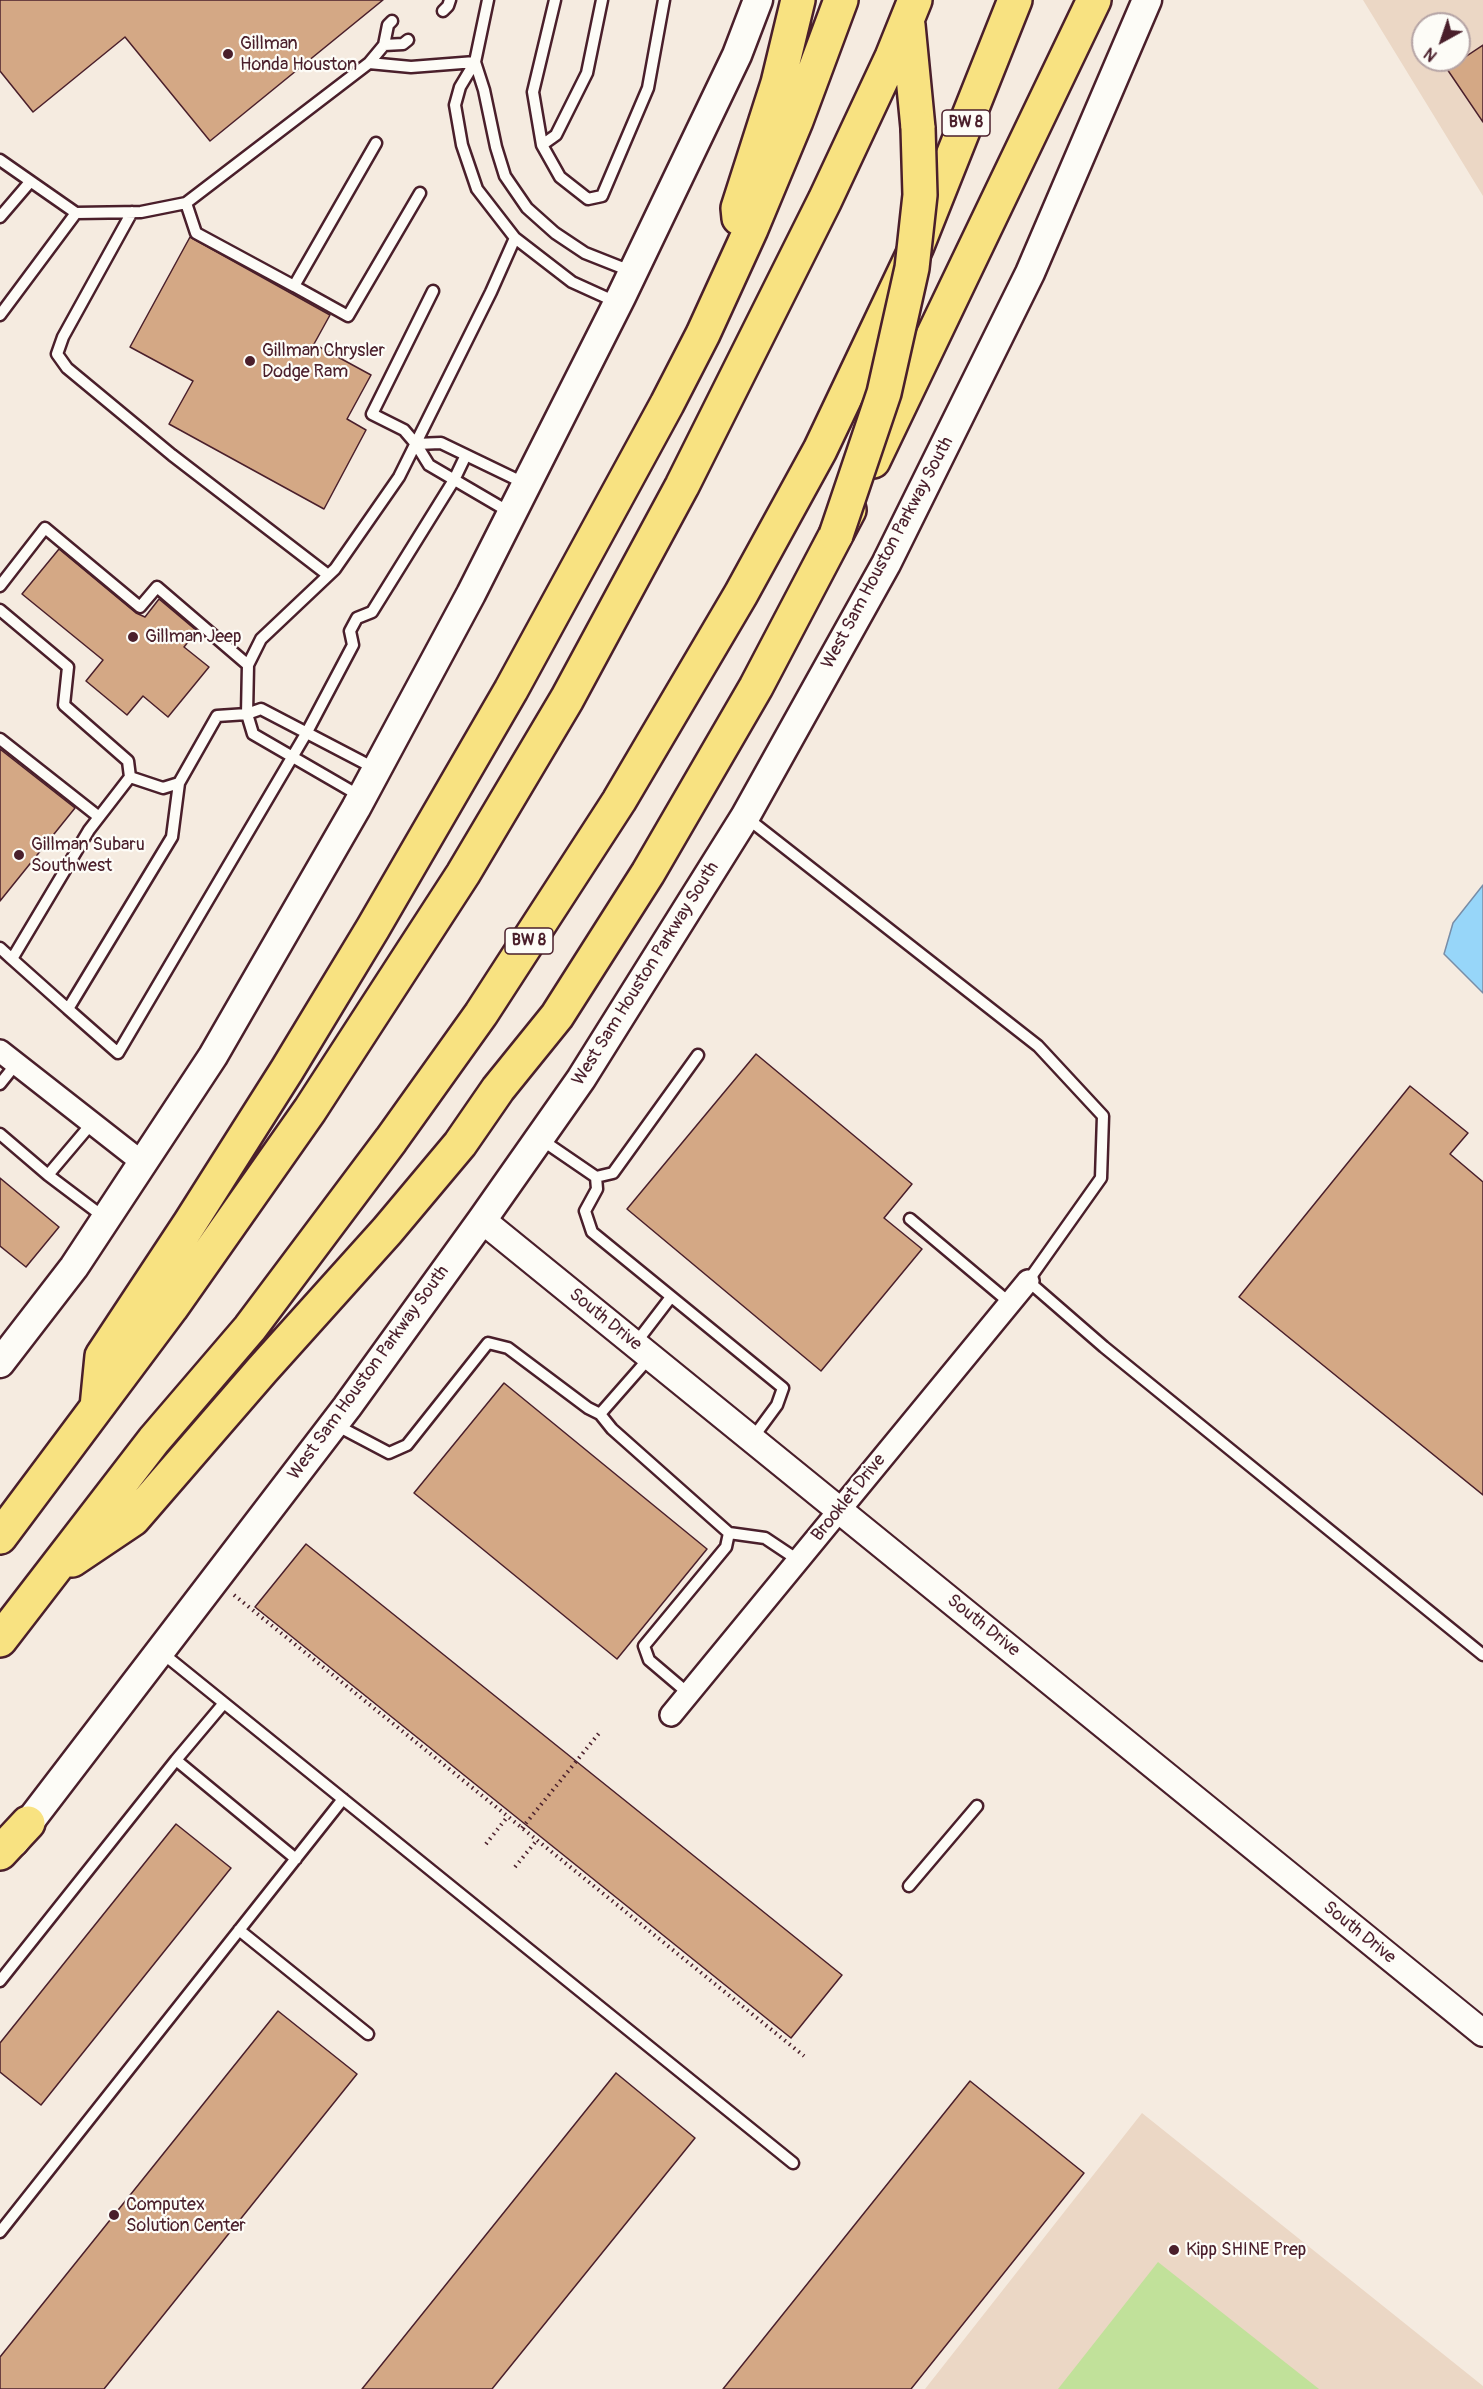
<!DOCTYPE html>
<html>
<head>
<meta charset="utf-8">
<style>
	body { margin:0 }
	#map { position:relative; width:1483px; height:2389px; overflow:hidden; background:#f5ebe0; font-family:Pangolin,sans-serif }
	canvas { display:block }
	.north { position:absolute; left:1411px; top:12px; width:60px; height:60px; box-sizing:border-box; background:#fdfcf7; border:2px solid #b5a4a5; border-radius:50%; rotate:220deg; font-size:16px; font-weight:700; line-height:24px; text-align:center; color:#4a1f2b }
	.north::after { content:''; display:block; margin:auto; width:21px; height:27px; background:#4a1f2b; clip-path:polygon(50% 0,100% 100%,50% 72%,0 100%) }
</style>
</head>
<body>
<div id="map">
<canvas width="1483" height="2389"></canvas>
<div class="north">N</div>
</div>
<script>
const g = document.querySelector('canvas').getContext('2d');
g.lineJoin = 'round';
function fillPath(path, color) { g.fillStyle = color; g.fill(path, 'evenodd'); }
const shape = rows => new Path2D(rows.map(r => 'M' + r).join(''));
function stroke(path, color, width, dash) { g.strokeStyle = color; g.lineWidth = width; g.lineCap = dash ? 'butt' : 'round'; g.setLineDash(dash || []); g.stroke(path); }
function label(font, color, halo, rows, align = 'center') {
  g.font = font + ' Pangolin,sans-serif'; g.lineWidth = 4.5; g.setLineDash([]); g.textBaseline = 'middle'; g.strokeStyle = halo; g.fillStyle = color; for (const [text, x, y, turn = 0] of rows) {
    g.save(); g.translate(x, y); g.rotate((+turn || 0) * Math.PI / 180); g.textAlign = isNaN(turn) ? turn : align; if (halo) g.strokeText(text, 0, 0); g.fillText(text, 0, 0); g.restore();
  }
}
fillPath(shape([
	[1363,0,1483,0,1483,196],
	[1423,24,1459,24,1459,60,1423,60],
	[1142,2113,1483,2386,1483,2389,925,2389]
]), '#ebd7c5');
fillPath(shape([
	[1158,2262,1319,2389,1058,2389]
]), '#c1e19a');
const water = shape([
	[1483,885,1483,993,1444,954,1453,923,1483,885]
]);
fillPath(water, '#97d6f9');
stroke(water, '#788da7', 1.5);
const building = shape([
	[0,0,383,0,210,141,125,37,33,112,0,71,0,0],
	[1483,45,1483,122,1447,69,1483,45],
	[190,237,330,315,314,344,371,375,347,419,366,430,324,509,169,424,193,381,130,347,190,237],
	[59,549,136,613,145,617,159,599,197,631,184,647,209,667,168,717,143,696,127,715,86,681,103,660,22,594,59,549],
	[0,749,75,808,0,901,0,749],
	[756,1054,912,1184,884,1218,922,1249,821,1371,627,1209,756,1054],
	[1410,1086,1468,1133,1450,1154,1483,1182,1483,1495,1239,1297,1410,1086],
	[0,1178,59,1227,26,1267,0,1246,0,1178],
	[504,1383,707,1549,617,1659,414,1493,504,1383],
	[306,1544,842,1975,791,2038,255,1607,306,1544],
	[176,1824,231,1868,41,2105,0,2072,0,2043,176,1824],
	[278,2011,357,2074,104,2389,0,2389,0,2357,278,2011],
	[616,2073,695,2138,492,2389,362,2389,616,2073],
	[970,2081,1084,2173,911,2389,723,2389,970,2081]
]);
fillPath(building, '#d4a885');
stroke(building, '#4a1f2b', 1.5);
const service = shape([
	[488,0,475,62,460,87,455,105,462,145,477,189,515,238,572,282,616,302],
	[555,0,533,92,542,145,560,177,588,199,602,196,648,88,664,0],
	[443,11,448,6,450,0],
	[384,45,388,25,392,21],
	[475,62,484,90,496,147,505,176,527,208,555,233,585,253,633,272],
	[369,63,384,45,403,44,408,40],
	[542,145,556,135,587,73,602,0],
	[0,160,76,213,141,212,186,203,369,63,411,67,475,62],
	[186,203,196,233,294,286,376,143],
	[132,212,63,337,57,354,67,368,172,455,328,575],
	[0,217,30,182],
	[294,286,348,316,420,193],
	[433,291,372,414,404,430,416,444,429,465,511,513],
	[0,315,76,213],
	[416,444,441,443,526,484],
	[0,586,45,528,140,607,157,587,248,665],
	[0,610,68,667,64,705,128,761,130,777],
	[0,739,99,817],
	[179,783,172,837,68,1009,118,1053,307,732,353,645,350,631,357,618,372,612,454,480,466,455],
	[360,796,253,734,247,714,248,665,261,639,335,569,399,477,491,292,515,238],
	[747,818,1038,1046,1103,1116,1101,1178,1028,1281,1104,1347,1483,1655],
	[0,948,12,959,89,830,130,777,163,788,179,783,217,716,247,714,261,709,376,769],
	[12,959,68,1009],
	[0,1084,16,1064],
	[0,1134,48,1175,105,1218],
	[539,1138,596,1177,597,1189,585,1211,592,1232,783,1388,777,1405,752,1439],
	[48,1175,92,1123],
	[596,1177,613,1173,698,1055],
	[910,1219,1010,1303],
	[635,1344,671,1297],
	[600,1414,612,1429,729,1533,726,1547,644,1646,649,1660,689,1694],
	[334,1424,389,1453,407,1445,488,1343,508,1348,588,1408,600,1414,650,1357],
	[729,1533,765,1538,798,1560],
	[161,1652,793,2163],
	[176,1760,224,1703],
	[909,1886,977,1806],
	[239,1930,368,2034],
	[0,1981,176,1760,296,1859],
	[0,2232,343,1799]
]);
const minor = shape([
	[0,1051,143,1163],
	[671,1715,1028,1281]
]);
const tertiary = shape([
	[482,1220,1483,2033]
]);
const secondary = shape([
	[0,1363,74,1267,213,1056,356,808,471,594,621,297,737,55,758,0],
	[14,1842,347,1407,482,1220,581,1079,745,817,886,564,1030,273,1147,0]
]);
const motorway = shape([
	[908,25,918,128],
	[739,218,738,208,778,83,798,0],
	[873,461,1094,0],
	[97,1407,102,1356,190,1223,287,1070,373,928,511,690,667,404,703,334,751,229,796,121,841,0],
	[0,1537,171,1308,310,1110,463,874,567,699,682,486,825,200,892,57,915,0],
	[72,1560,133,1519,262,1370,387,1231,460,1144,498,1089,557,1016,648,873,756,687,849,510],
	[0,1640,154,1440,250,1328,391,1140,481,1014,619,801,741,594,820,450,917,246,1015,0],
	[0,1853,28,1823]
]);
stroke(service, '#4a1f2b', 15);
stroke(minor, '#4a1f2b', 26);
stroke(tertiary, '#4a1f2b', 30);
stroke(secondary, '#4a1f2b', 33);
stroke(motorway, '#4a1f2b', 38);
stroke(shape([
	[234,1595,804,2056],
	[522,1828,600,1732],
	[486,1844,508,1816],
	[515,1867,537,1840]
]), '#4a1f2b', 4, [1.5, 4.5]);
stroke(service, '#fdfcf7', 10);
stroke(minor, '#fdfcf7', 21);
stroke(tertiary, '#fdfcf7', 26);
stroke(secondary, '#fdfcf7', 28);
stroke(motorway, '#f8e281', 33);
const motorwayBridge = shape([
	[836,535,884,393,912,268,920,195,918,128]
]);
stroke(motorwayBridge, '#4a1f2b', 38, []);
stroke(motorwayBridge, '#f8e281', 33);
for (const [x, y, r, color] of [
	[228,54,6,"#4a1f2b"],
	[250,361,6,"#4a1f2b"],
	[133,637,6,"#4a1f2b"],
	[19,855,6,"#4a1f2b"],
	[114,2215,6,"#4a1f2b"],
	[1174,2250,6,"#4a1f2b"]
]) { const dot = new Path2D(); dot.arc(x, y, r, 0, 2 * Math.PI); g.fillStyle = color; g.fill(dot); stroke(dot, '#fdfcf7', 2); }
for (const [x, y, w] of [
	[966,123,48],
	[529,941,48]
]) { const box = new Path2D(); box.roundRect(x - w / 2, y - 13, w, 26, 4.5); g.fillStyle = '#fdfcf7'; g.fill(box); stroke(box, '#4a1f2b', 1.5); }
label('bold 16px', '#4a1f2b', null, [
	["BW 8",966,123],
	["BW 8",529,941]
]);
label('18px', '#4a1f2b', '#fdfcf7', [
	["Gillman",240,44],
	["Honda Houston",240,65],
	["Gillman Chrysler",262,351],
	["Dodge Ram",262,372],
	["Gillman Jeep",145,637],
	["Gillman Subaru",31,845],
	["Southwest",31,866],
	["Computex",126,2205],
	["Solution Center",126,2226],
	["Kipp SHINE Prep",1186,2250]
], 'left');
label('18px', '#4a1f2b', '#fdfcf7', [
	["West Sam Houston Parkway South",888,553,-62],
	["West Sam Houston Parkway South",646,974,-58],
	["South Drive",605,1320,39],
	["West Sam Houston Parkway South",369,1373,-54],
	["Brooklet Drive",849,1498,-51],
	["South Drive",983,1626,39],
	["South Drive",1359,1933,39]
]);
</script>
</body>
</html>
